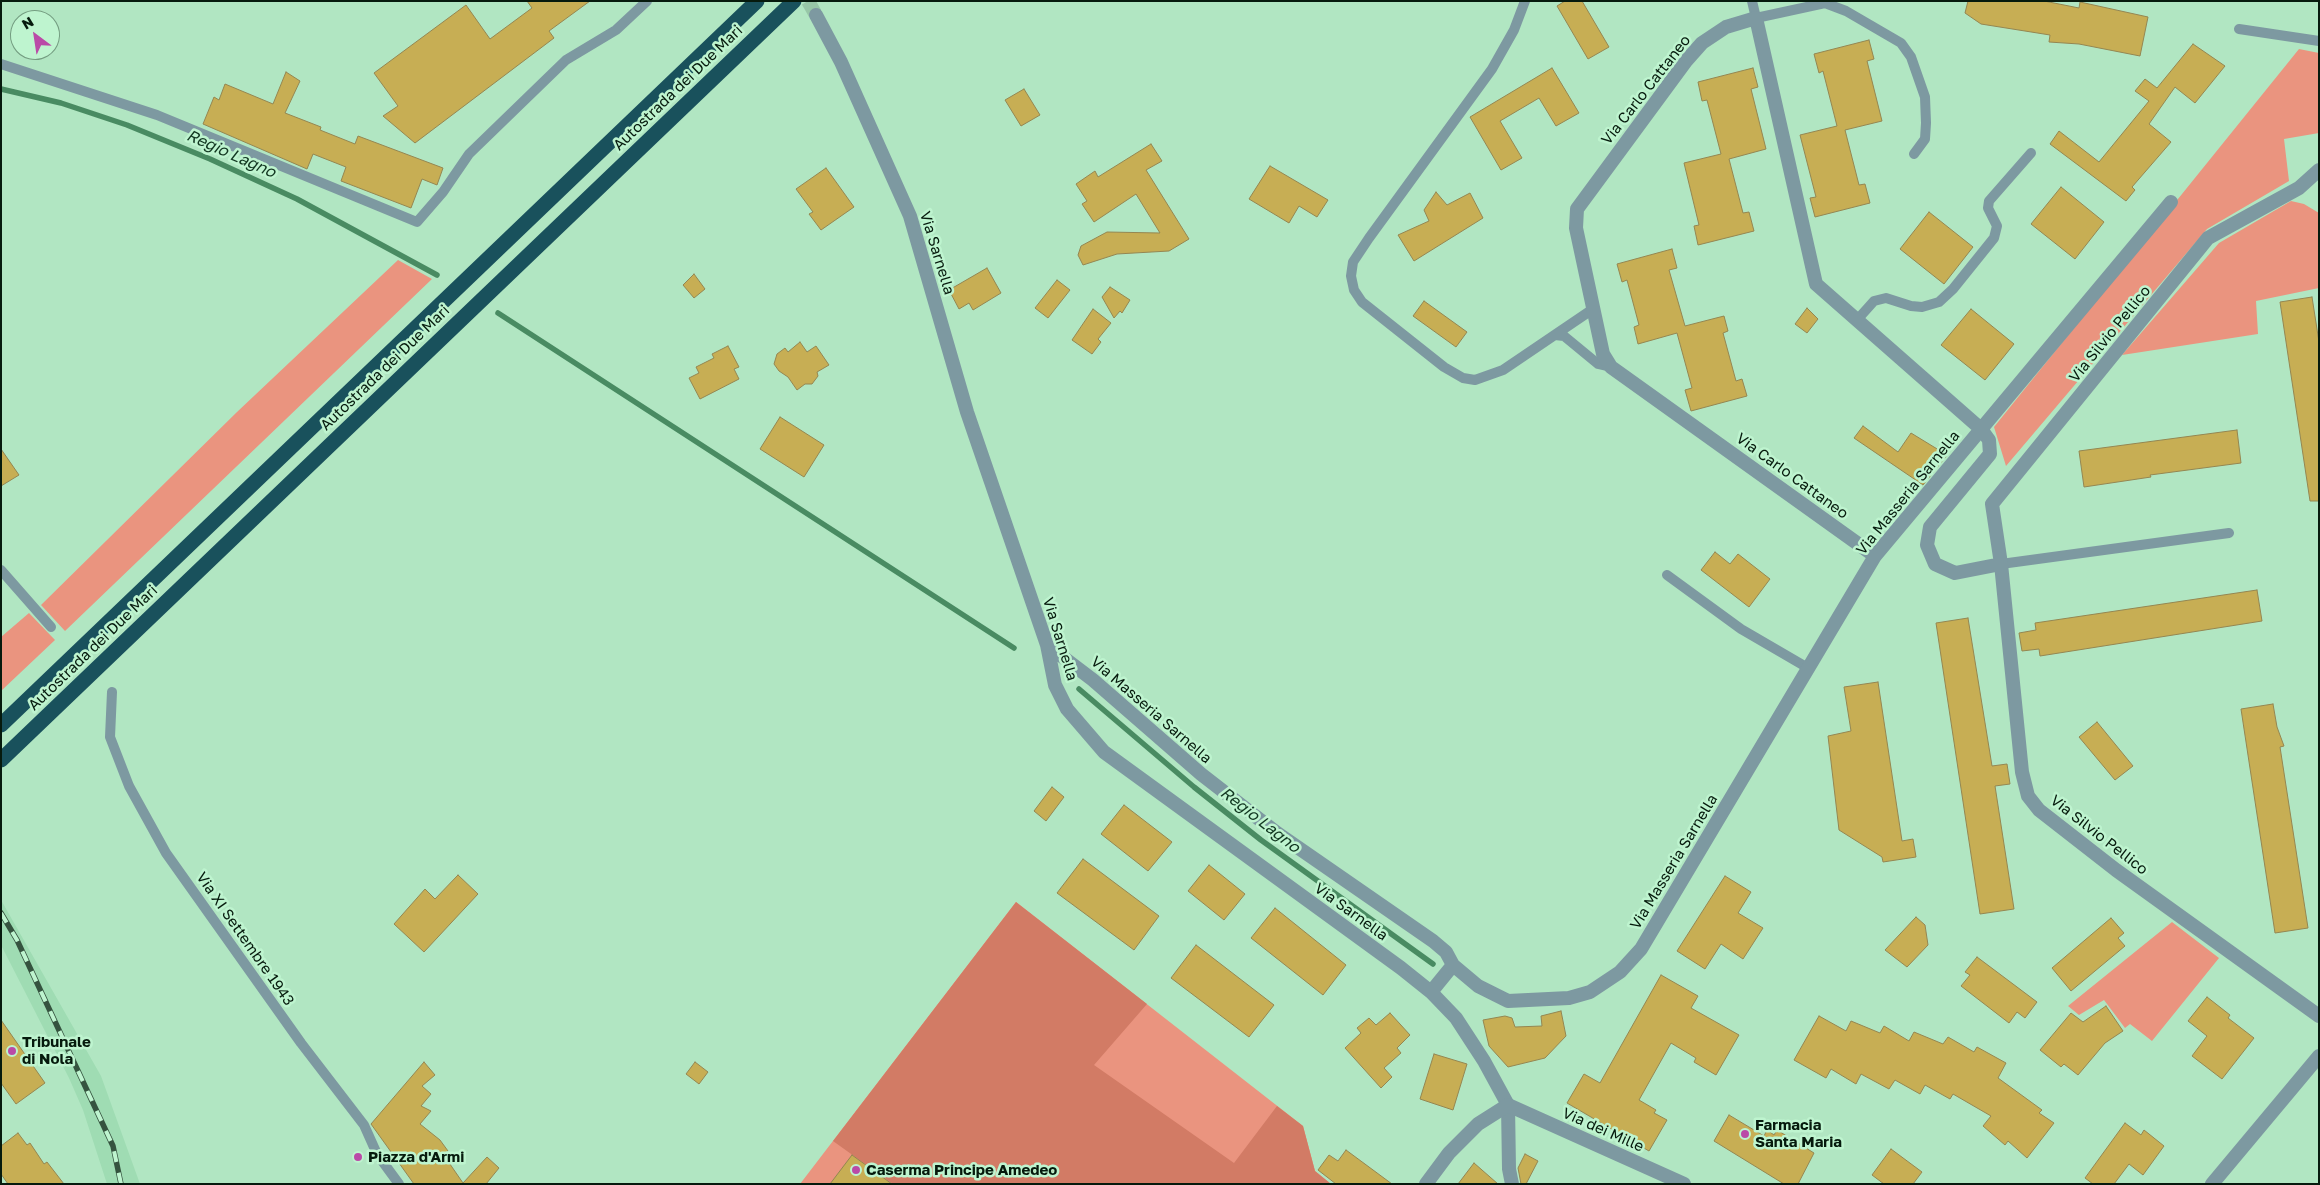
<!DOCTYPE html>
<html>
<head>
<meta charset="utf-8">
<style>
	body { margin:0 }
	#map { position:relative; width:2320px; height:1185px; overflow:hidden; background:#b1e6c2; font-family:"Golos Text",sans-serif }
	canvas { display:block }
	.frame { position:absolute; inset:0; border:2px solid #061a0d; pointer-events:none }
	.north { position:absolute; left:10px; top:10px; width:50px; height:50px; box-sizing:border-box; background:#bef4cf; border:1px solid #749d81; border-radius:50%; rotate:329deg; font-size:14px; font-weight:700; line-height:20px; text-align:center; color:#061a0d }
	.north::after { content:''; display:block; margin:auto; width:18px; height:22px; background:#ba4aa7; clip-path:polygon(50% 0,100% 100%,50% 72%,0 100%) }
</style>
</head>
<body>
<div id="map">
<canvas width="2320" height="1185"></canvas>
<div class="frame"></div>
<div class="north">N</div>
</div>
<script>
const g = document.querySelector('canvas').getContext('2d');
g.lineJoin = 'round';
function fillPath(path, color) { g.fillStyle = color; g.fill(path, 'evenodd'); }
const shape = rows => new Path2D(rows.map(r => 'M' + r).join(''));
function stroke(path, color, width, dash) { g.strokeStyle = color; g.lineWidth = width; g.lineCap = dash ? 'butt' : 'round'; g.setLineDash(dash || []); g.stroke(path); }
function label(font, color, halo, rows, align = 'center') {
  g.font = font + ' "Golos Text",sans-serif'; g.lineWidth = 5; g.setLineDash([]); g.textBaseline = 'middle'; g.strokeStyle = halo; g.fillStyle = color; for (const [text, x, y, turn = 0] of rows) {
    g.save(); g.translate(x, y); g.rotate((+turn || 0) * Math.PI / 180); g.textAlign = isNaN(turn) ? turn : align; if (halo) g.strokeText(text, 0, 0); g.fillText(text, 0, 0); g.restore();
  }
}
fillPath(shape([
	[1,900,101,1076,140,1184,107,1184,83,1110,69,1078,1,945]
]), '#9fdcb3');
fillPath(shape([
	[2299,49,2319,53,2319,133,2284,139,2289,181,2207,229,2006,466,1994,427],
	[2291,201,2304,204,2319,213,2319,288,2256,301,2258,334,2122,355,2219,243],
	[398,260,432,279,65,631,41,605,237,412],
	[29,613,55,640,1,691,1,637],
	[1016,902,1303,1126,1315,1171,1331,1184,800,1184],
	[2172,922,2219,958,2152,1041,2130,1024,2125,1028,2104,1000,2079,1015,2068,1006]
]), '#ea947f');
fillPath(shape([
	[1016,902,1147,1004,1094,1065,1234,1163,1277,1106,1303,1126,1315,1171,1331,1184,893,1184,833,1141]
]), '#d27b65');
stroke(shape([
	[1,89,61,103,127,125,210,159,297,199,437,275],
	[498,313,1014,648],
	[1079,689,1194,787,1261,840,1433,964]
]), '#498b62', 5.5);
const building = shape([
	[527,1,590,1,549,31,554,38,415,143,383,116,398,106,374,73,466,5,490,39,532,8,527,1],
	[1565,1,1582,1,1609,47,1588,59,1557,6,1565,1],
	[1968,1,2044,1,2079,8,2080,2,2148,17,2140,56,2079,44,2049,42,2050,35,1981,24,1965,13,1968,1],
	[1869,40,1874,59,1867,61,1882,121,1845,130,1859,185,1865,184,1870,203,1815,217,1810,198,1816,197,1800,135,1837,126,1823,71,1819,73,1814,54,1869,40],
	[2193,44,2225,66,2195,103,2175,87,2149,124,2171,142,2132,187,2135,190,2126,201,2050,144,2059,131,2099,162,2149,101,2135,91,2145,79,2157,88,2193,44],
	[1552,68,1579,113,1556,126,1539,98,1500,121,1522,158,1501,170,1470,117,1552,68],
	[1753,68,1758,87,1751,89,1766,149,1729,159,1743,213,1749,212,1754,231,1698,245,1694,226,1699,225,1684,163,1721,154,1707,100,1702,101,1698,82,1753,68],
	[286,72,300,81,285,113,321,127,320,130,355,144,358,136,443,168,437,185,422,179,411,208,341,181,346,167,313,154,307,169,203,124,214,97,219,100,225,84,273,104,286,72],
	[1024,89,1040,115,1021,126,1005,100,1024,89],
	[1151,144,1162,161,1146,170,1189,239,1169,251,1117,254,1083,265,1078,255,1081,246,1107,232,1160,233,1136,194,1094,222,1082,204,1087,201,1076,184,1095,171,1098,177,1151,144],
	[1270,166,1328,200,1317,217,1299,206,1289,223,1249,199,1270,166],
	[826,168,854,207,821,230,809,214,813,212,796,189,826,168],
	[2061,187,2104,222,2075,259,2031,224,2061,187],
	[1436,192,1447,205,1470,193,1483,218,1414,261,1398,235,1429,221,1424,210,1436,192],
	[1929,212,1973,247,1944,284,1900,249,1929,212],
	[1672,249,1677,268,1669,270,1685,326,1724,316,1728,331,1723,333,1736,381,1742,379,1747,396,1691,411,1685,390,1692,388,1677,333,1638,344,1634,327,1639,325,1627,280,1622,282,1617,264,1672,249],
	[987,268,1001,293,973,310,969,303,959,309,949,290,987,268],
	[694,274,705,289,694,298,683,285,694,274],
	[1057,280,1070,290,1048,318,1035,308,1057,280],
	[1110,287,1130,300,1122,313,1120,311,1114,318,1102,297,1110,287],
	[2312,297,2319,342,2319,501,2310,501,2280,302,2312,297],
	[1424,301,1467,332,1456,347,1413,316,1424,301],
	[1807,308,1818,319,1807,333,1795,324,1807,308],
	[1093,309,1111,323,1098,339,1101,342,1092,354,1072,340,1093,309],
	[1971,309,2014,344,1985,380,1941,345,1971,309],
	[800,342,807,352,816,346,829,365,817,372,818,376,812,384,805,384,797,390,788,377,779,371,774,364,777,354,785,348,788,352,800,342],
	[728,346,739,367,734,369,739,379,700,399,689,378,699,373,696,367,714,358,712,354,728,346],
	[780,417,824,445,804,477,760,449,780,417],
	[1863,426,1898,452,1911,433,1947,455,1923,485,1854,438,1863,426],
	[2237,430,2241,463,2150,475,2151,477,2084,487,2079,451,2237,430],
	[1,449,19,475,1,486,1,449],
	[1715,552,1730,564,1738,554,1770,579,1749,607,1701,570,1715,552],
	[2257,590,2262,621,2040,656,2039,649,2022,651,2019,633,2036,630,2035,623,2257,590],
	[1968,618,1992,766,2007,764,2010,784,1995,786,2014,909,1980,914,1936,623,1968,618],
	[1878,682,1902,841,1913,839,1916,857,1883,862,1882,857,1839,830,1828,736,1851,731,1844,687,1878,682],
	[2273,704,2277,727,2284,746,2280,747,2308,928,2275,933,2241,709,2273,704],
	[2097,722,2133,766,2115,780,2079,737,2097,722],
	[1052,787,1064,797,1046,821,1034,811,1052,787],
	[1124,805,1172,842,1148,871,1101,834,1124,805],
	[1083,859,1159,916,1134,950,1057,893,1083,859],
	[1209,865,1245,894,1224,920,1188,891,1209,865],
	[458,875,478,894,424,952,394,924,425,889,435,899,458,875],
	[1725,876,1751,892,1738,913,1763,928,1743,959,1721,944,1705,969,1677,951,1725,876],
	[1275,908,1346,965,1323,995,1251,938,1275,908],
	[1916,917,1925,925,1928,945,1907,967,1885,950,1916,917],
	[2111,918,2124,933,2118,938,2125,946,2071,991,2052,968,2111,918],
	[1196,945,1274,1005,1249,1037,1171,978,1196,945],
	[1977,957,2037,1002,2025,1018,2017,1012,2009,1023,1961,986,1970,975,1965,972,1977,957],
	[1661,975,1698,996,1691,1008,1739,1035,1716,1075,1694,1062,1696,1058,1671,1043,1639,1100,1656,1110,1654,1113,1667,1120,1649,1151,1567,1103,1584,1074,1600,1083,1661,975],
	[2207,997,2230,1015,2228,1018,2254,1038,2222,1079,2192,1056,2207,1036,2188,1021,2207,997],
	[2106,1006,2123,1031,2105,1043,2078,1075,2064,1064,2061,1067,2040,1050,2071,1013,2083,1022,2106,1006],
	[1561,1011,1566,1036,1545,1058,1508,1067,1489,1046,1483,1020,1505,1016,1512,1018,1515,1027,1542,1026,1541,1016,1561,1011],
	[1390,1013,1410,1035,1397,1048,1401,1053,1384,1068,1392,1077,1381,1088,1345,1048,1361,1033,1357,1028,1369,1018,1376,1025,1390,1013],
	[1819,1016,1846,1031,1851,1021,1880,1033,1884,1026,1909,1041,1914,1032,1943,1044,1948,1037,1974,1052,1977,1047,2006,1063,1998,1078,2042,1110,2039,1113,2054,1123,2027,1158,2008,1141,2005,1145,1983,1126,1991,1116,1953,1094,1950,1099,1925,1085,1920,1094,1895,1080,1889,1089,1861,1074,1856,1084,1831,1069,1826,1078,1794,1060,1819,1016],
	[1,1020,45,1083,16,1104,1,1083,1,1020],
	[1434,1054,1467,1064,1453,1110,1420,1099,1434,1054],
	[424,1062,435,1075,422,1086,431,1094,421,1106,431,1111,420,1124,440,1140,448,1151,443,1154,463,1183,487,1157,499,1168,486,1184,414,1184,371,1124,424,1062],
	[695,1062,708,1072,699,1084,686,1074,695,1062],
	[1729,1115,1764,1136,1767,1130,1774,1135,1777,1130,1814,1153,1798,1184,1784,1184,1714,1141,1729,1115],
	[2125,1123,2141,1135,2144,1130,2164,1146,2143,1175,2129,1164,2114,1184,2093,1184,2085,1178,2125,1123],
	[18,1133,27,1145,30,1143,44,1164,47,1162,64,1184,8,1184,1,1174,1,1146,18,1133],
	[1891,1149,1922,1172,1913,1184,1884,1184,1872,1175,1891,1149],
	[1346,1150,1392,1184,1336,1184,1318,1170,1329,1155,1338,1161,1346,1150],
	[1525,1154,1538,1161,1526,1184,1521,1184,1518,1168,1525,1154],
	[852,1155,892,1184,830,1184,852,1155],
	[1474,1163,1498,1184,1458,1184,1474,1163]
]);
fillPath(building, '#c7ae54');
stroke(building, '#948651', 1);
stroke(shape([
	[808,1,816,15]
]), '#97c7a7', 14, [14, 7]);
stroke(shape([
	[1525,1,1514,30,1492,69,1369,238,1353,262,1351,276,1354,290,1362,302,1444,367,1463,378,1475,380,1503,370,1593,309],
	[1752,1,1756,18,1825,3,1846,11,1901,43,1911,57,1925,97,1926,123,1925,139,1914,154],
	[2239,29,2319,41],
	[1,64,157,115,417,222,443,192,469,154,566,60,616,30,647,1],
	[1857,320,1874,301,1886,298,1911,306,1922,307,1939,302,1953,289,1994,238,1997,226,1988,208,1989,201,2031,153],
	[1555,335,1564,336,1598,364,1611,367],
	[2001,564,2229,533],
	[1,570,51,627],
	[1667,575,1741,629,1808,668],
	[112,692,110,737,129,786,166,853,301,1043,364,1125,377,1154,399,1184]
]), '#7d99a1', 10);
stroke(shape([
	[816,15,841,62,910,216,967,412,1047,645,1055,685,1067,709,1104,752,1401,968,1431,992,1456,1018,1484,1061,1508,1105,1509,1169,1512,1184],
	[2319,170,2299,188,2208,238,1992,504,2001,564,2022,772,2028,796,2039,810,2116,870,2319,1016],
	[1875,556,1611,367,1603,354,1576,228,1577,209,1686,61,1702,43,1726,27,1756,18,1816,284,1981,429,1989,440,1990,454,1930,527,1927,545,1935,564,1955,573,2001,564],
	[1047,645,1093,680,1201,774,1277,833,1433,941,1446,952,1453,965,1478,986,1508,1001,1569,998,1590,992,1620,972,1641,949,1875,556,2171,202],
	[1431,992,1453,965],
	[2212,1184,2319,1056]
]), '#7d99a1', 14);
stroke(shape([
	[1426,1184,1449,1153,1478,1124,1508,1105,1684,1184]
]), '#7d99a1', 14);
stroke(shape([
	[1,725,757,1],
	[1,760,794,1]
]), '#19515c', 15);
const rail = shape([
	[1,913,17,940,113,1146,121,1184]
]);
stroke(rail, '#35533f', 5.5);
stroke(rail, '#bef4cf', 4, [11]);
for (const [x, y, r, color] of [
	[12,1051,5,"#ba4aa7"],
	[1745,1134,5,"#ba4aa7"],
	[358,1157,5,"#ba4aa7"],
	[856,1170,5,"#ba4aa7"]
]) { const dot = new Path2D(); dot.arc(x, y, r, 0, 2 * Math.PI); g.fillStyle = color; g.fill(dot); stroke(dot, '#bef4cf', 2); }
label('15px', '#061a0d', '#bef4cf', [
	["Autostrada dei Due Mari",678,88,-44],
	["Via Carlo Cattaneo",1646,90,-52],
	["Via Sarnella",937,253,73],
	["Via Silvio Pellico",2110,334,-51],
	["Autostrada dei Due Mari",385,368,-44],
	["Via Carlo Cattaneo",1792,476,36],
	["Via Masseria Sarnella",1908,493,-51],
	["Via Sarnella",1060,639,73],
	["Autostrada dei Due Mari",93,648,-44],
	["Via Masseria Sarnella",1151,710,41],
	["Via Silvio Pellico",2099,835,38],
	["Via Masseria Sarnella",1674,862,-59],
	["Via Sarnella",1351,912,36],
	["Via XI Settembre 1943",245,939,55],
	["Via dei Mille",1603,1130,24]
]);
label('bold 15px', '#061a0d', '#bef4cf', [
	["Tribunale",22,1042],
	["di Nola",22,1059],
	["Farmacia",1755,1125],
	["Santa Maria",1755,1142],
	["Piazza d'Armi",368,1157],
	["Caserma Principe Amedeo",866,1170]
], 'left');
label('italic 16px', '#113620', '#bef4cf', [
	["Regio Lagno",231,154,24],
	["Regio Lagno",1260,820,38]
]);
</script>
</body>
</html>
